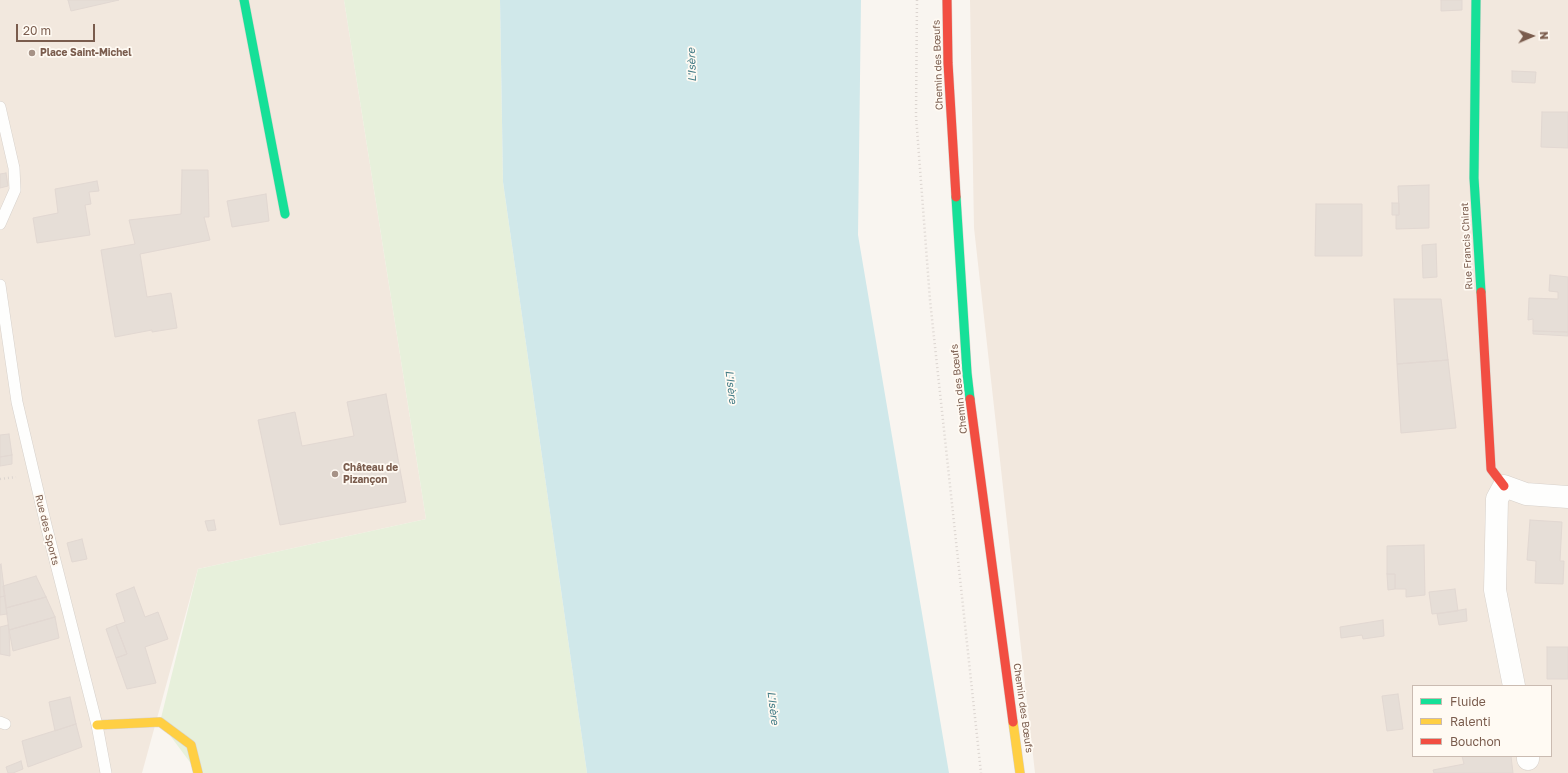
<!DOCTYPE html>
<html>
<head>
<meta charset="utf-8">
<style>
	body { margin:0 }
	#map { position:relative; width:1568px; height:773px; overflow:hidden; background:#f9f5f0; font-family:"Golos Text",sans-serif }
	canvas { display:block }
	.legend { position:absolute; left:1412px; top:685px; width:140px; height:72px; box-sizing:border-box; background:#fffaf3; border:1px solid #cabbb1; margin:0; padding:5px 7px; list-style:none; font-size:12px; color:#7a5c4d }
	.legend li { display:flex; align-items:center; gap:8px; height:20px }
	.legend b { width:20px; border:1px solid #cabbb1 }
	.north { position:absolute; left:1512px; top:16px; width:40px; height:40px; -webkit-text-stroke:3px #fffaf3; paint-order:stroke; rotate:88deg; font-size:11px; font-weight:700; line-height:16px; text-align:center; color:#7a5c4d }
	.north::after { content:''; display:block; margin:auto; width:14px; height:18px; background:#7a5c4d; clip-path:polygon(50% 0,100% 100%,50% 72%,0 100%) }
	.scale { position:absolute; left:16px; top:24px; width:79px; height:18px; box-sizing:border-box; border:2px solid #7a5c4d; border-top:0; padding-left:5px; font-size:12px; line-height:14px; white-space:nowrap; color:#7a5c4d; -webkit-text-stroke:3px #fffaf3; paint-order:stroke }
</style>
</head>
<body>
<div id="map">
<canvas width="1568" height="773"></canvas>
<ul class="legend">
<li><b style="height:5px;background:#16e098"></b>Fluide</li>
<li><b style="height:5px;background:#ffcf43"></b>Ralenti</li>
<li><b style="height:5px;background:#f24e42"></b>Bouchon</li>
</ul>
<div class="north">N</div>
<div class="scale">20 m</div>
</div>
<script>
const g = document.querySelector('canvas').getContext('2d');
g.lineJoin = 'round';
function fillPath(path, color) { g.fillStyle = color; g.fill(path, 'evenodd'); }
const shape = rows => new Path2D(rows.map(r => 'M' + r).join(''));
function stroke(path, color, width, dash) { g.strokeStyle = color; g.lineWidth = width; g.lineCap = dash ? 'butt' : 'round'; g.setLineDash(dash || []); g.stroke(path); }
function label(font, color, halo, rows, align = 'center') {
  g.font = font + ' "Golos Text",sans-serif'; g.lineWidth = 3.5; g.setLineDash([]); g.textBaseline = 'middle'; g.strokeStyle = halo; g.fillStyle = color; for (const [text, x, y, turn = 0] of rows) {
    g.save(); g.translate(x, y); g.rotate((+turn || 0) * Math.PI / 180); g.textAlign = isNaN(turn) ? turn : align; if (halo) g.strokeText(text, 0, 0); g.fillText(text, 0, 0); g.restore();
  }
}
fillPath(shape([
	[0,0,344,0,426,519,198,569,142,773,0,773],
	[970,0,1568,0,1568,773,1035,773,974,228],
	[1413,686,1551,686,1551,756,1413,756]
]), '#f2e8de');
fillPath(shape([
	[344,0,500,0,503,182,587,773,198,773,160,722,198,569,426,519]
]), '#e7f0db');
fillPath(shape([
	[500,0,861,0,858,235,949,773,587,773,503,182]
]), '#d0e8ea');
const building = shape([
	[68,0,119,0,71,11,68,0],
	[1441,0,1462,0,1462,10,1441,11,1441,0],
	[1512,71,1536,72,1535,83,1512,82,1512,71],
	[1542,112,1568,112,1568,148,1541,147,1542,112],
	[182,170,208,170,209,217,204,217,210,240,140,254,147,297,171,293,177,328,152,332,152,330,115,337,101,250,135,244,129,220,181,214,182,170],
	[6,173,8,186,0,188,0,174,6,173],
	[97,181,99,191,89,192,91,204,85,205,90,235,37,243,33,218,58,213,55,189,97,181],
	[1429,185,1429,228,1396,229,1396,215,1399,215,1398,186,1429,185],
	[266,194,269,221,232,227,227,201,266,194],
	[1392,203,1399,203,1399,215,1392,215,1392,203],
	[1316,204,1362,204,1362,256,1315,256,1316,204],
	[1436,244,1437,277,1423,278,1422,245,1436,244],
	[1550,275,1568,277,1568,332,1533,331,1533,319,1528,320,1529,298,1558,299,1558,292,1549,291,1550,275],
	[1394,299,1441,299,1448,360,1397,364,1394,299],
	[1533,331,1568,332,1568,336,1533,334,1533,331],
	[1448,360,1456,428,1401,433,1397,364,1448,360],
	[386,394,406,502,280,525,258,420,295,412,302,446,354,436,347,402,386,394],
	[9,434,12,455,0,457,0,435,9,434],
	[12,455,12,464,0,466,0,457,12,455],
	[214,520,216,530,208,531,205,521,214,520],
	[1530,520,1562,522,1560,561,1564,561,1563,584,1535,583,1536,561,1527,560,1530,520],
	[82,539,87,559,72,562,67,543,82,539],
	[1424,545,1425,595,1406,597,1406,589,1395,589,1395,574,1387,574,1387,546,1424,545],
	[1,564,5,596,0,597,0,565,1,564],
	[1387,574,1395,574,1395,589,1388,590,1387,574],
	[36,576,46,597,6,608,3,586,36,576],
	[134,587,145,617,158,612,168,639,145,647,156,683,127,689,116,658,127,654,116,625,125,622,116,594,134,587],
	[1455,589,1458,611,1432,614,1429,592,1455,589],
	[5,596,7,614,0,615,0,597,5,596],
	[46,597,55,617,9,630,6,608,46,597],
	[1466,609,1467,621,1439,625,1437,614,1466,609],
	[55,617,59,638,13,651,9,630,55,617],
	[1383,620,1384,636,1363,639,1362,635,1341,638,1340,627,1383,620],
	[8,625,9,630,10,656,0,654,0,627,8,625],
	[116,625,127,654,116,658,106,629,116,625],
	[1547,647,1568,647,1568,679,1547,679,1547,647],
	[1398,694,1403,729,1387,731,1382,696,1398,694],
	[70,697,76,724,55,731,49,702,70,697],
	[76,724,82,747,28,767,22,741,76,724],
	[1462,756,1511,756,1513,773,1434,773,1433,770,1464,764,1462,756],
	[21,761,23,769,13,773,8,773,6,767,21,761]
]);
fillPath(building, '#e6ded7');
stroke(building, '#e2d8d2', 1);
const lane = shape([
	[0,107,14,168,15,190,0,224],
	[0,285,17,402,46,525,97,725,106,773],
	[0,722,5,724]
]);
const street = shape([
	[1514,686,1495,590,1497,499,1504,486,1526,494,1568,497],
	[1528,756,1528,759]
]);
const fast = shape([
	[244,0,285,214],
	[1476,0,1474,178,1481,292],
	[956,197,967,373,970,399]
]);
const slow = shape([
	[1013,722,1020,773],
	[97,725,160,722,191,745,198,773]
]);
const jam = shape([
	[947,0,948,63,956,197],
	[1481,292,1491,469,1504,486],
	[970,399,1013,722]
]);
stroke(lane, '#d7d1cb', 12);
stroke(street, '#d7d1cb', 23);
stroke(fast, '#d9d2cb', 10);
stroke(slow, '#d9d2cb', 10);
stroke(jam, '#d9d2cb', 10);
stroke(shape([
	[917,0,916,116,930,300,981,773],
	[0,479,16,477]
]), '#dcd5d0', 2.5, [1, 3]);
stroke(lane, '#fefefd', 11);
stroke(street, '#fefefd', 22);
stroke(fast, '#16e098', 9);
stroke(slow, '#ffcf43', 9);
stroke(jam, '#f24e42', 9);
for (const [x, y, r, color] of [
	[32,53,4,"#a69286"],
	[335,474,4,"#a69286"]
]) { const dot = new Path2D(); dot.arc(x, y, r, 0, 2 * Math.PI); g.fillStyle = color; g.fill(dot); stroke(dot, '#fffaf3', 1.5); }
label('bold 10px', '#7a5c4d', '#fffaf3', [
	["Place Saint-Michel",40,53],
	["Château de",343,468],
	["Pizançon",343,480]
], 'left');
label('10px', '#7a5c4d', '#fffaf3', [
	["Chemin des Bœufs",938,65,-92],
	["Rue Francis Chirat",1467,246,-93],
	["Chemin des Bœufs",959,389,-96],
	["Rue des Sports",47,530,76],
	["Chemin des Bœufs",1023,708,82]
]);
label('italic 11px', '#437c86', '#fffaf3', [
	["L'Isère",692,65,-92],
	["L'Isère",731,387,83],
	["L'Isère",773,708,83]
]);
</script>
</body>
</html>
